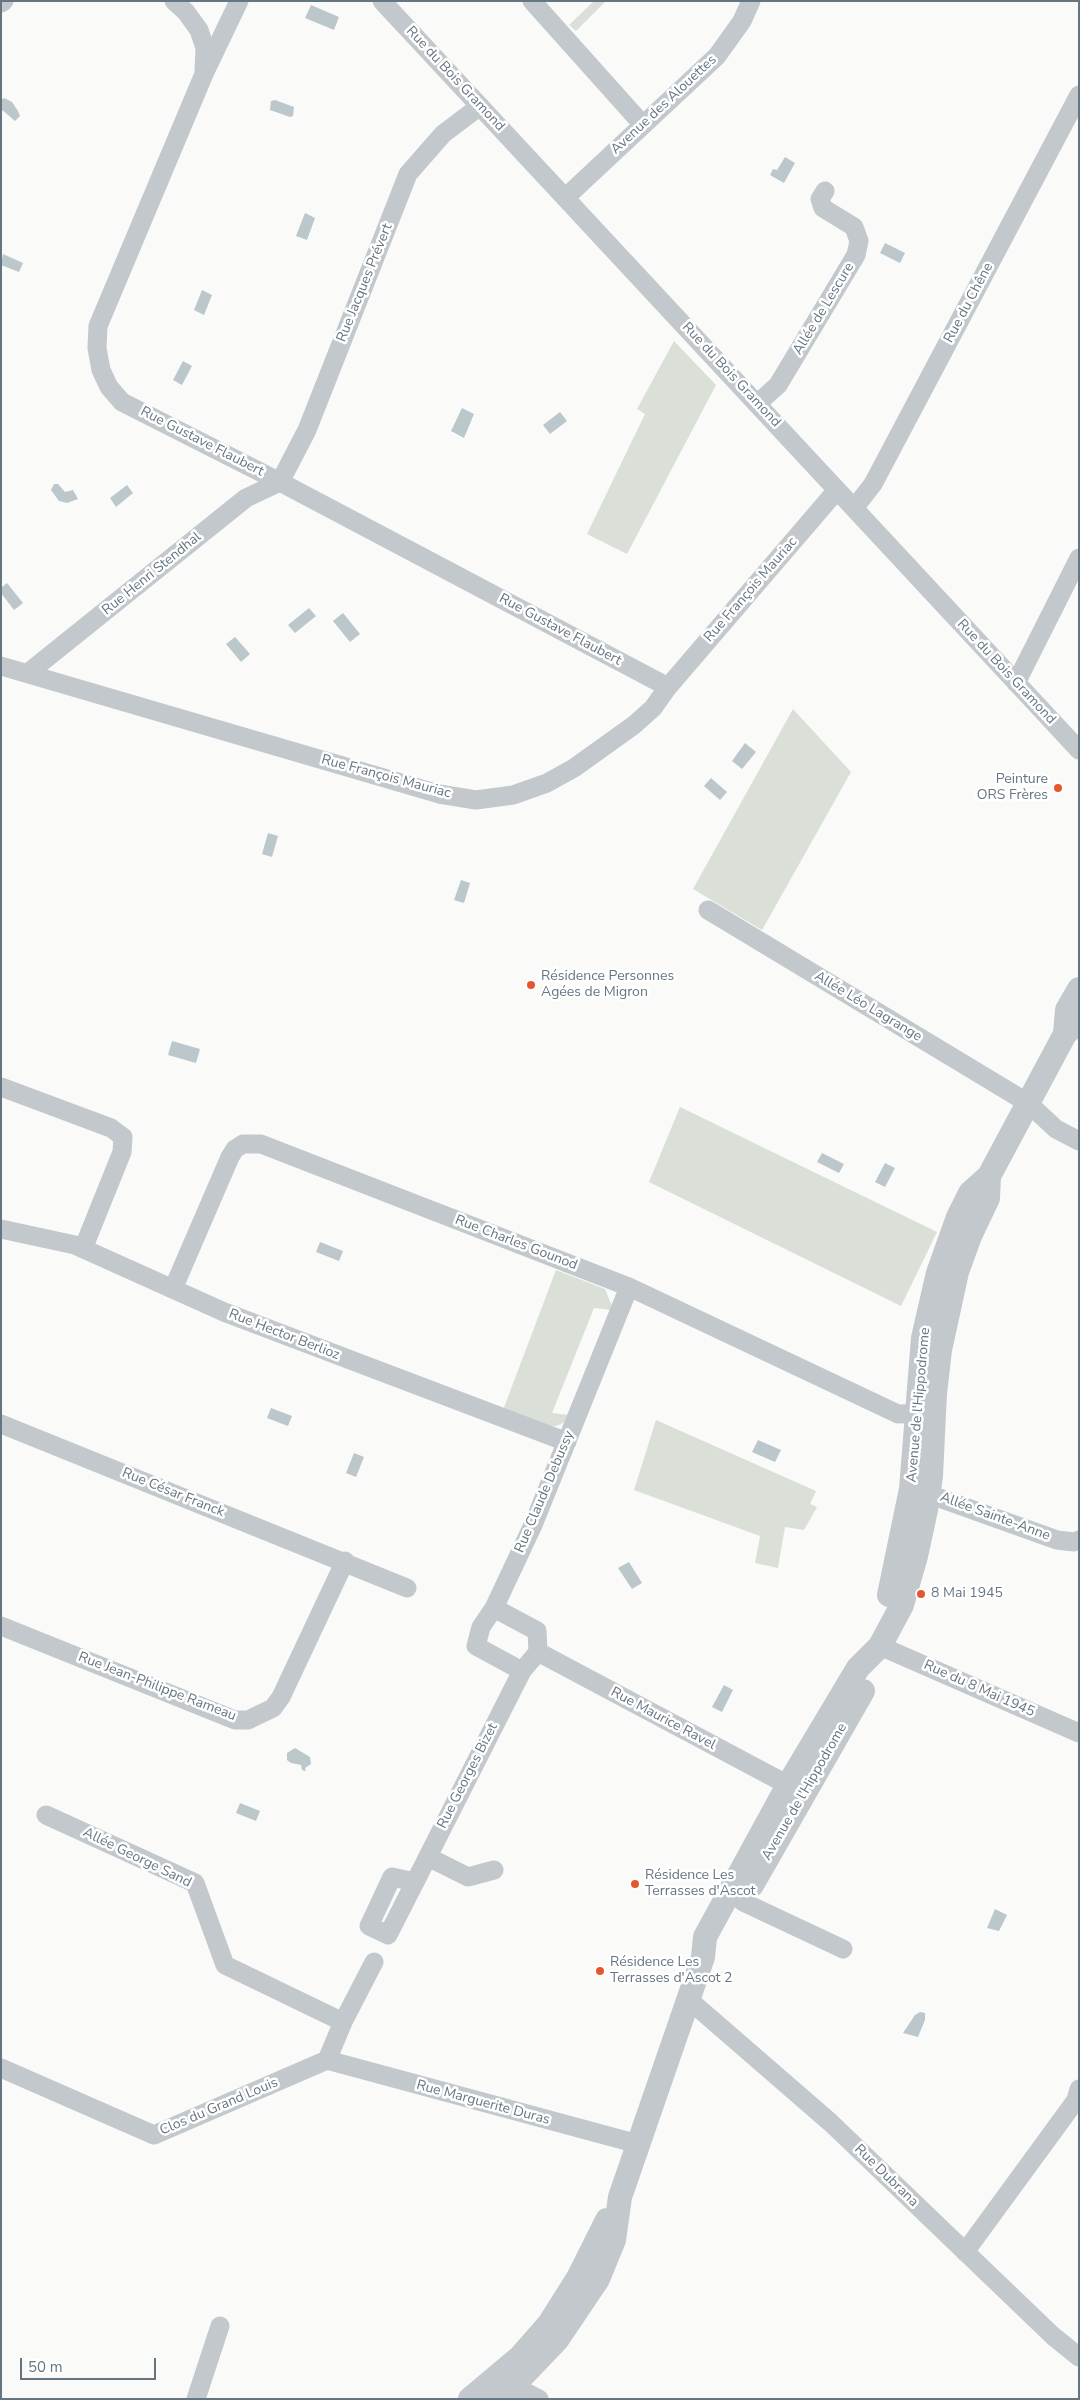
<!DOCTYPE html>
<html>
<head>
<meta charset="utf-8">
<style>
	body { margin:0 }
	#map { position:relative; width:1080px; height:2400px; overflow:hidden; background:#fafaf8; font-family:"Nunito Sans",sans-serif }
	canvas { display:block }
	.frame { position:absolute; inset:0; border:2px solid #657683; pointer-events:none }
	.scale { position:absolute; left:20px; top:2358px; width:136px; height:22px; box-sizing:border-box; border:2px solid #657683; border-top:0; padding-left:6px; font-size:15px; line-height:18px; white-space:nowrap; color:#657683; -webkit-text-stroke:4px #fff; paint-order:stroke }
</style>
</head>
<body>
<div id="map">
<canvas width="1080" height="2400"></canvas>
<div class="frame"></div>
<div class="scale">50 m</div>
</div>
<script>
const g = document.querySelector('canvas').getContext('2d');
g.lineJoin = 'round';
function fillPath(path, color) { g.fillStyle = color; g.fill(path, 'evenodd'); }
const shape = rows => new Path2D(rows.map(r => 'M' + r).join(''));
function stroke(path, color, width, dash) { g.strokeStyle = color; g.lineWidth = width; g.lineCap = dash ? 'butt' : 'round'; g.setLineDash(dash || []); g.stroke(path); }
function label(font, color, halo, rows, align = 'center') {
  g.font = font + ' "Nunito Sans",sans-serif'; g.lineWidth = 5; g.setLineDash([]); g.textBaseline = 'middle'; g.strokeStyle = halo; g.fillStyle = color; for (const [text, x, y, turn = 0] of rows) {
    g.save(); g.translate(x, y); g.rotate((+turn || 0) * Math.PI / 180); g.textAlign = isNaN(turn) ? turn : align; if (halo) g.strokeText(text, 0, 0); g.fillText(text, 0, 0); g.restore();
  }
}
fillPath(shape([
	[594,1,606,1,576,31,569,25],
	[674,341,716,385,627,554,587,534,645,414,637,409],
	[793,709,851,772,762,930,693,889],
	[680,1107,937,1232,901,1306,649,1182],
	[556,1270,605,1289,612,1306,611,1310,594,1308,552,1413,569,1415,566,1421,559,1425,548,1428,503,1410],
	[656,1420,816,1491,810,1504,817,1507,804,1530,785,1527,778,1568,755,1563,760,1536,634,1490]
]), '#dadfd7');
fillPath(shape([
	[311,5,339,17,334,30,305,18],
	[4,98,12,102,18,111,20,116,15,121,1,109,1,100],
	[275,100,294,107,293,116,290,117,270,110,271,101],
	[785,157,795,163,784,183,770,175,773,169,777,170],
	[305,213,315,218,307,240,296,236],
	[885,243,905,253,900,263,880,253],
	[3,254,23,263,19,272,1,265],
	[202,290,212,295,204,315,194,310],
	[183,361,192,366,182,385,173,380],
	[462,408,474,414,464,438,451,431],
	[560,412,567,421,550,434,543,425],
	[54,484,58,484,65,492,73,490,78,499,67,503,59,501,51,490],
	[127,485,133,493,116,507,110,498],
	[7,583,23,603,14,610,1,593,1,588],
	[309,608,316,616,295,633,288,625],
	[343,613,360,634,350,642,333,621],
	[235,637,250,654,241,662,226,644],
	[745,743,756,752,742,769,732,761],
	[711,778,727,792,720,800,704,786],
	[268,833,278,836,272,857,262,854],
	[461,880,470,883,464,903,454,900],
	[172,1041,200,1049,196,1063,168,1055],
	[822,1153,844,1164,839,1173,817,1162],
	[885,1163,895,1168,885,1187,875,1182],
	[320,1242,343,1251,339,1261,316,1252],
	[271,1408,292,1416,288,1426,267,1418],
	[758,1440,781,1450,775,1462,752,1452],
	[354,1453,364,1457,356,1477,346,1473],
	[629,1562,642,1583,632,1589,618,1568],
	[724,1685,733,1690,722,1712,712,1707],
	[295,1748,310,1757,311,1764,305,1768,306,1771,302,1770,301,1765,291,1763,287,1760,287,1753],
	[240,1803,260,1811,256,1821,236,1813],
	[995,1909,1007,1915,999,1931,987,1928],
	[920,2012,925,2013,925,2020,918,2037,903,2033,915,2015]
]), '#bbc7cb');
stroke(shape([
	[174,1,186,12,199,30,205,48,204,71],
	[239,1,204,74,98,326,97,348,101,370,109,387,122,402,280,482,668,687],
	[382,1,1079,750],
	[532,1,643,125],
	[1,3,4,1],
	[565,198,717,56,742,21,751,1],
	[758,403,778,385,856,255,859,241,854,227,823,208,820,199,825,191],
	[855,507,873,484,1079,95],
	[1,666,439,794,476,800,513,795,547,783,574,768,634,725,653,708,668,687,837,490],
	[28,673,246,498,280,482,307,430,408,174,443,134,480,106],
	[1016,683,1079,558],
	[708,910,1028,1103,1056,1129,1079,1141],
	[1,1087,111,1128,123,1137,122,1152,83,1249],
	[1,1229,75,1245,224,1312,567,1442],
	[173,1289,230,1157,235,1149,243,1144,261,1144,629,1287,898,1414,930,1413],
	[1,1424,407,1588],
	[917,1490,1057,1540,1074,1542,1079,1540],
	[494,1608,537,1631,538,1652],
	[1,1626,235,1720,248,1720,273,1708,281,1697,345,1561],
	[880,1646,1079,1733],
	[522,1671,476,1646,481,1627,494,1608,533,1525,629,1287],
	[46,1815,195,1883,225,1965,343,2022],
	[428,1857,468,1877,494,1870],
	[415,1882,392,1877,369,1926,388,1935,415,1882,522,1671,538,1652,788,1785],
	[743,1902,843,1949],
	[688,1999,831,2123,1053,2336,1079,2357],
	[327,2060,638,2144],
	[327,2060,343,2022,374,1962],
	[1,2068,154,2135,327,2060],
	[965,2252,1076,2100,1079,2089],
	[513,2386,539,2399],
	[196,2399,220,2326]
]), '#c3c8cc', 19);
stroke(shape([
	[1065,1034,1067,1010,1079,989],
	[889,1595,911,1489,923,1338,938,1273,958,1217,970,1193,989,1176],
	[752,1885,863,1691],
	[470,2399,520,2357,549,2324,578,2278,607,2220],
	[497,2399,513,2386,557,2340,598,2279,614,2240,620,2197,703,1957,705,1937,788,1785,858,1668,880,1646,902,1605,916,1556,926,1510,931,1476,935,1393,940,1350,957,1272,970,1236,988,1198,989,1176,1065,1034,1079,1021]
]), '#c3c8cc', 24);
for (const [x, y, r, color] of [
	[1058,788,5,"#e4572e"],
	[531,985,5,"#e4572e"],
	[921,1594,5,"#e4572e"],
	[635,1884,5,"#e4572e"],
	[600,1971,5,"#e4572e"]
]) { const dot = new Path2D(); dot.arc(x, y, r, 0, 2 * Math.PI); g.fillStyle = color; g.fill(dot); stroke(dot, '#fff', 2); }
label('14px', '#657683', '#fff', [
	["Rue du Bois Gramond",455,79,47],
	["Avenue des Alouettes",664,105,-43],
	["Rue Jacques Prévert",365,283,-68],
	["Rue du Chêne",969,303,-62],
	["Allée de Lescure",824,309,-59],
	["Rue du Bois Gramond",731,375,47],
	["Rue Gustave Flaubert",202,442,27],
	["Rue Henri Stendhal",152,574,-39],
	["Rue François Mauriac",751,590,-49],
	["Rue Gustave Flaubert",560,630,28],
	["Rue du Bois Gramond",1006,672,47],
	["Rue François Mauriac",386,777,15],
	["Allée Léo Lagrange",868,1007,31],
	["Rue Charles Gounod",516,1243,21],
	["Rue Hector Berlioz",284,1335,21],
	["Avenue de l'Hippodrome",919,1405,-85],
	["Rue Claude Debussy",545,1492,-67],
	["Rue César Franck",173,1493,22],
	["Allée Sainte-Anne",995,1517,20],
	["Rue Jean-Philippe Rameau",157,1687,21],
	["Rue du 8 Mai 1945",979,1689,24],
	["Rue Maurice Ravel",663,1719,28],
	["Rue Georges Bizet",468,1776,-63],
	["Avenue de l'Hippodrome",805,1792,-60],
	["Allée George Sand",137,1858,26],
	["Rue Marguerite Duras",483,2103,15],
	["Clos du Grand Louis",219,2107,-23],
	["Rue Dubrana",886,2176,44]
]);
label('14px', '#657683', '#fff', [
	["Peinture",1048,780,"right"],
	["ORS Frères",1048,796,"right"],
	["Résidence Personnes",541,977],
	["Agées de Migron",541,993],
	["8 Mai 1945",931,1594],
	["Résidence Les",645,1876],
	["Terrasses d'Ascot",645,1892],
	["Résidence Les",610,1963],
	["Terrasses d'Ascot 2",610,1979]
], 'left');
</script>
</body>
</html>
